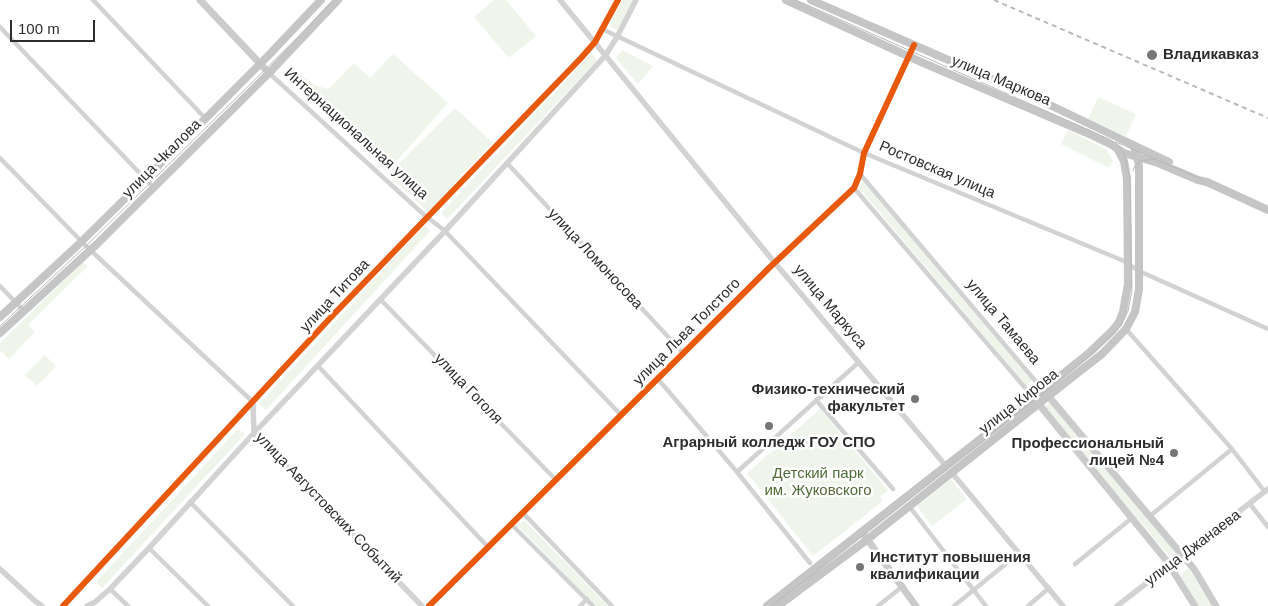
<!DOCTYPE html>
<html>
<head>
<meta charset="utf-8">
<style>
	body { margin:0 }
	#map { position:relative; width:1268px; height:606px; overflow:hidden; background:#fff; font-family:Arial,sans-serif }
	canvas { display:block }
	.scale { position:absolute; left:10px; top:20px; width:85px; height:22px; box-sizing:border-box; border:2px solid #2d2d2d; border-top:0; padding-left:6px; font-size:15px; line-height:18px; white-space:nowrap; color:#2d2d2d; -webkit-text-stroke:4px #fff; paint-order:stroke }
</style>
</head>
<body>
<div id="map">
<canvas width="1268" height="606"></canvas>
<div class="scale">100 m</div>
</div>
<script>
const g = document.querySelector('canvas').getContext('2d');
g.lineJoin = 'round';
function fillPath(path, color) { g.fillStyle = color; g.fill(path, 'evenodd'); }
const shape = rows => new Path2D(rows.map(r => 'M' + r).join(''));
function stroke(path, color, width, dash) { g.strokeStyle = color; g.lineWidth = width; g.lineCap = dash ? 'butt' : 'round'; g.setLineDash(dash || []); g.stroke(path); }
function label(font, color, halo, rows, align = 'center') {
  g.font = font + ' Arial,sans-serif'; g.lineWidth = 5; g.setLineDash([]); g.textBaseline = 'middle'; g.strokeStyle = halo; g.fillStyle = color; for (const [text, x, y, turn = 0] of rows) {
    g.save(); g.translate(x, y); g.rotate((+turn || 0) * Math.PI / 180); g.textAlign = isNaN(turn) ? turn : align; if (halo) g.strokeText(text, 0, 0); g.fillText(text, 0, 0); g.restore();
  }
}
fillPath(shape([
	[494,0,506,0,536,36,509,58,474,17],
	[622,0,633,0,617,30,609,26],
	[622,50,653,66,638,84,616,58],
	[592,53,597,61,590,68,447,219,441,213],
	[393,54,448,103,387,172,287,78,295,70,316,86,329,89,354,63,370,78],
	[1098,97,1136,114,1126,136,1088,119],
	[455,108,492,142,428,212,388,174],
	[1068,130,1107,150,1113,161,1109,168,1061,144],
	[864,182,1032,381,1026,385,858,187],
	[425,225,430,231,266,410,259,404],
	[83,262,88,266,28,325,35,332,9,359,2,352,10,343,0,353,0,343],
	[45,355,56,366,37,386,25,375],
	[1050,402,1175,551,1169,556,1044,407],
	[820,409,888,490,880,497,883,501,813,556,747,473],
	[238,429,245,434,102,588,96,582],
	[951,479,967,499,932,526,917,506],
	[524,520,608,606,596,606,518,526],
	[1188,568,1212,606,1199,606,1180,575]
]), '#eff5ea');
stroke(shape([
	[93,0,205,118],
	[0,27,153,187],
	[602,29,864,153,1124,261,1139,271,1268,329],
	[269,73,422,213,445,231,621,415],
	[0,158,86,246,253,402],
	[507,163,684,354],
	[860,174,1043,390],
	[854,188,1033,397],
	[0,286,23,310],
	[380,299,556,480],
	[1126,329,1232,449,1265,492],
	[318,366,488,547],
	[658,379,737,472,810,563],
	[816,400,893,489],
	[737,472,859,362],
	[190,502,293,606],
	[1250,504,1268,527],
	[909,506,986,606],
	[523,513,612,606],
	[1150,516,1232,449],
	[511,524,593,606],
	[149,548,208,606],
	[1075,564,1132,518],
	[110,589,128,606],
	[429,606,769,268,854,188,860,174,864,153,914,45],
	[580,606,587,599],
	[878,606,903,586],
	[954,606,1019,553],
	[1028,606,1049,588]
]), '#d2d2d2', 4.5);
stroke(shape([
	[560,0,770,257,946,466],
	[253,402,254,433,422,606],
	[952,473,1063,606],
	[0,569,35,601,42,606],
	[63,606,333,315,581,58,595,42,618,0],
	[87,606,95,602,110,589,149,548,254,433,445,231,605,56,617,37,636,0],
	[1117,606,1268,489]
]), '#d2d2d2', 5.5);
stroke(shape([
	[200,0,269,73],
	[1045,392,1194,569,1216,606],
	[1033,397,1166,560,1195,606],
	[862,532,916,606]
]), '#cbcbcb', 7);
stroke(shape([
	[786,0,921,62,1087,133,1112,145,1124,153,1158,163,1198,180,1207,182,1268,210],
	[811,0,1031,96,1169,162],
	[0,317,78,245,145,179,267,57,321,0],
	[0,333,97,244,269,73,338,0],
	[767,606,1043,390,1090,352,1112,331,1119,322,1123,312,1128,284,1127,179,1124,161,1118,150],
	[778,606,864,542,1075,375,1102,354,1126,329,1135,312,1139,289,1139,166,1136,151,1133,145]
]), '#c5c5c5', 8);
stroke(shape([
	[1116,142,1201,179],
	[1133,171,1135,166,1140,161,1155,159],
	[0,326,86,246,301,34,333,0],
	[771,606,864,535,1086,359,1121,326,1128,311,1132,290,1130,178,1124,153,1117,144,1109,139,796,0]
]), '#b9b9b9', 1);
stroke(shape([
	[994,0,1268,118]
]), '#b9b9b9', 2, [5, 4]);
stroke(shape([
	[63,606,333,315,581,58,595,42,618,0],
	[429,606,769,268,854,188,860,174,864,153,914,45]
]), '#e8590c', 6);
for (const [x, y, r, color] of [
	[1152,55,6,"#767676"],
	[915,399,5,"#767676"],
	[769,426,5,"#767676"],
	[1174,453,5,"#767676"],
	[860,567,5,"#767676"]
]) { const dot = new Path2D(); dot.arc(x, y, r, 0, 2 * Math.PI); g.fillStyle = color; g.fill(dot); stroke(dot, '#fff', 2); }
label('bold 15px', '#2d2d2d', '#fff', [
	["Владикавказ",1163,55],
	["Физико-технический",905,390,"right"],
	["факультет",905,407,"right"],
	["Аграрный колледж ГОУ СПО",769,443,"center"],
	["Профессиональный",1164,444,"right"],
	["лицей №4",1164,461,"right"],
	["Институт повышения",870,558],
	["квалификации",870,575]
], 'left');
label('15px', '#2d2d2d', '#fff', [
	["улица Маркова",1001,81,23],
	["Интернациональная улица",356,134,42],
	["улица Чкалова",162,159,-45],
	["Ростовская улица",937,170,23],
	["улица Ломоносова",595,259,47],
	["улица Титова",335,296,-47],
	["улица Маркуса",830,307,50],
	["улица Тамаева",1003,322,50],
	["улица Льва Толстого",687,332,-45],
	["улица Гоголя",468,389,46],
	["улица Кирова",1019,402,-38],
	["улица Августовских Событий",328,508,46],
	["улица Джанаева",1193,548,-37]
]);
label('15px', '#4e6c36', '#fff', [
	["Детский парк",818,474],
	["им. Жуковского",818,491]
]);
</script>
</body>
</html>
